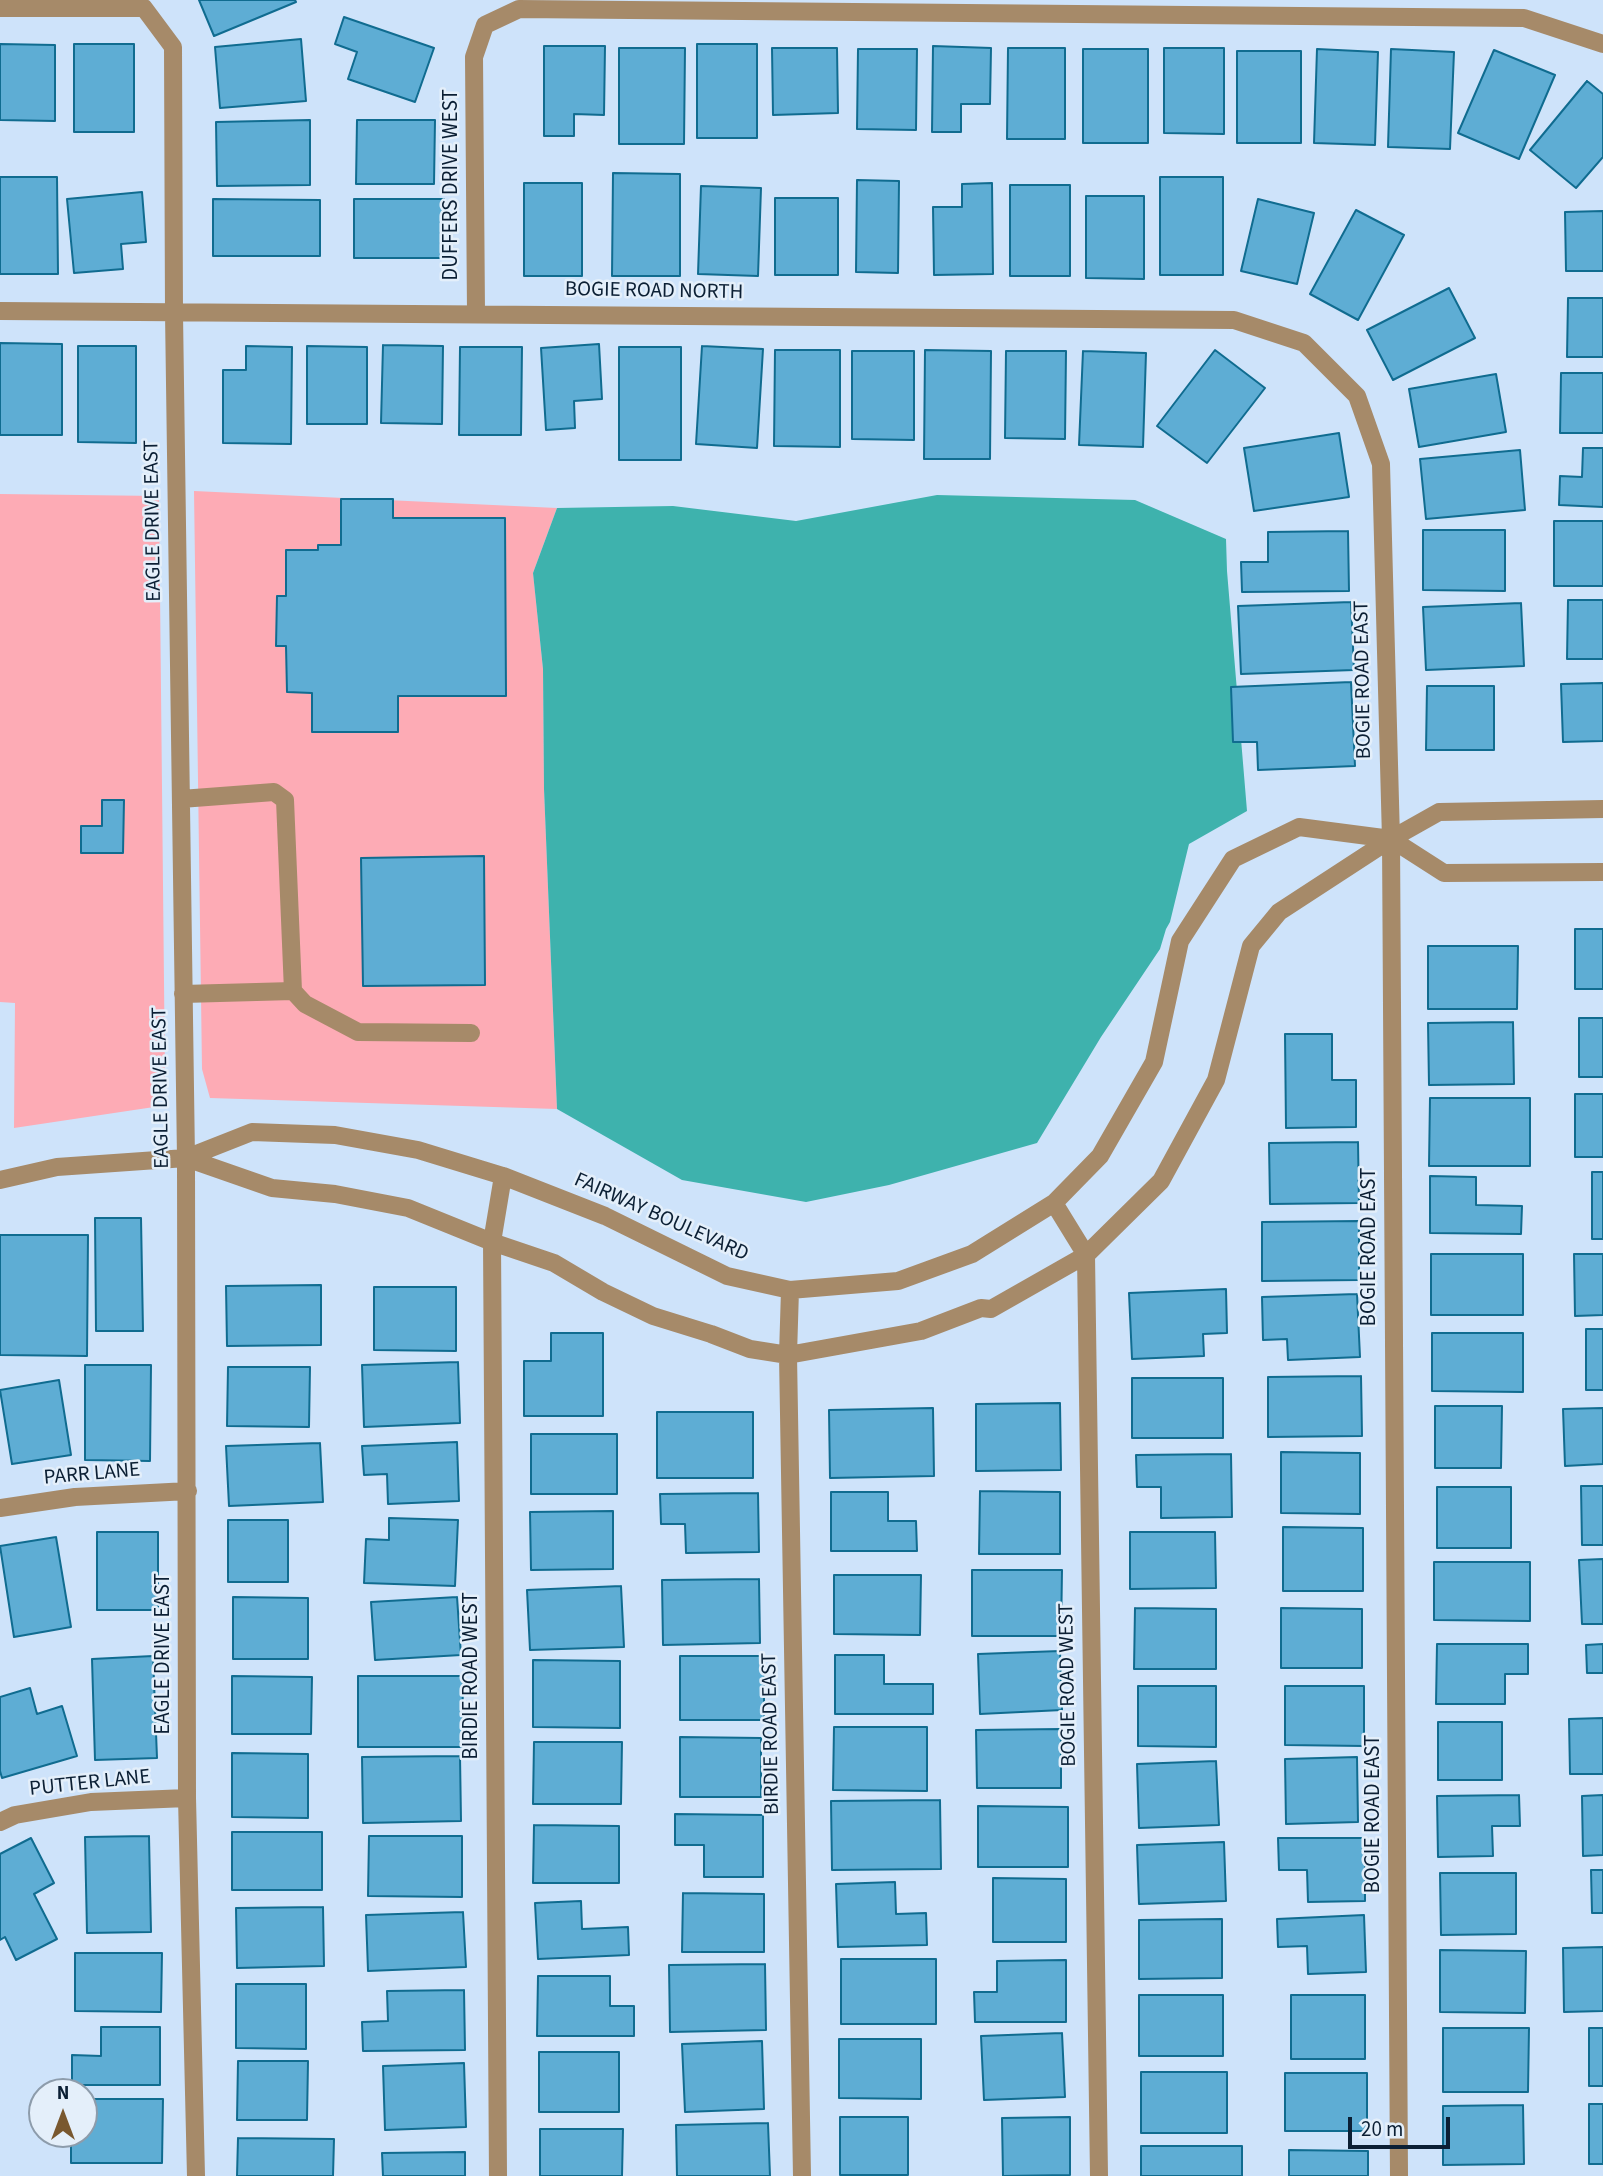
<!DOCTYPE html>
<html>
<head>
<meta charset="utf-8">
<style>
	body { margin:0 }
	#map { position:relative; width:1603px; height:2176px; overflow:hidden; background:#cee3fa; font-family:"Source Sans 3",sans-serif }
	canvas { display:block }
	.north { position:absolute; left:28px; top:2078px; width:70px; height:70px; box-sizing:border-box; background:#e4effa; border:2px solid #8d9cab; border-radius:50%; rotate:0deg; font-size:19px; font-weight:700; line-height:28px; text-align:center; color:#0b1f34 }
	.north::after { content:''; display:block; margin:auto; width:24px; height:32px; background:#79582f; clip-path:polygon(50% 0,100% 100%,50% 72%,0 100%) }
	.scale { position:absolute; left:1348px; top:2117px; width:102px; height:32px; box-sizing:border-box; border:4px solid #0b1f34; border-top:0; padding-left:9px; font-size:21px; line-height:24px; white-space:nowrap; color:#0b1f34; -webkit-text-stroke:5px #e4effa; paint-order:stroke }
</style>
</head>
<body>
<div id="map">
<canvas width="1603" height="2176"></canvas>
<div class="north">N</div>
<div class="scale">20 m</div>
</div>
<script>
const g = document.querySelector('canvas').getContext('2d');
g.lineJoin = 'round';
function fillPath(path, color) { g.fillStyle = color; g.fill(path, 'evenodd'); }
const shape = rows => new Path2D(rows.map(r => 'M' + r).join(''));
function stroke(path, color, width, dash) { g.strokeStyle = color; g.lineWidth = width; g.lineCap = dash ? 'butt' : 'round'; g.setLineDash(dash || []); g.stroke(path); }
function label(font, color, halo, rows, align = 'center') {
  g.font = font + ' "Source Sans 3",sans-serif'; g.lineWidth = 5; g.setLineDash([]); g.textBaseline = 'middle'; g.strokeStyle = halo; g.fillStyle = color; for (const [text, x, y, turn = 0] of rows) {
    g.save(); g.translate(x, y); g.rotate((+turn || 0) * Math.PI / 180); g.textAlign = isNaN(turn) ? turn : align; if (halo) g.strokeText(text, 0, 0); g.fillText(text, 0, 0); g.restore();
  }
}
fillPath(shape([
	[194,491,557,508,533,573,543,669,544,789,557,1109,210,1098,202,1069],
	[0,494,159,496,165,1079,154,1107,14,1128,15,1003,0,1002]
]), '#fdabb5');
fillPath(shape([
	[937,495,1135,500,1226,539,1227,571,1247,811,1189,844,1170,922,1166,929,1160,949,1101,1037,1037,1143,889,1185,806,1202,682,1180,557,1109,544,789,543,669,533,573,557,508,673,506,796,521]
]), '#3eb2ad');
const building = shape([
	[199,0,295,0,296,2,214,36,199,0],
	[344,17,434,48,415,102,348,79,357,52,335,44,344,17],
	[301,39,306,101,220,108,215,47,301,39],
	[0,44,55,45,55,121,0,120,0,44],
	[74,44,134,44,134,132,74,132,74,44],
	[697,44,757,44,757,138,697,138,697,44],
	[544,46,605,46,604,115,574,114,574,136,544,136,544,46],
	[933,46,991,48,990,104,961,104,961,132,932,132,933,46],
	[619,48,685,48,684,144,619,144,619,48],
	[772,48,837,48,838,113,773,115,772,48],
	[1008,48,1065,48,1065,139,1007,139,1008,48],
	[1164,48,1224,48,1224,134,1164,133,1164,48],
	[858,49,917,49,916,130,857,129,858,49],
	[1083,49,1148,49,1148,143,1083,143,1083,49],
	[1317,49,1378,52,1375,145,1314,143,1317,49],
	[1391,49,1454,52,1450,149,1388,147,1391,49],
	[1494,50,1555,75,1519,159,1458,133,1494,50],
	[1237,51,1301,51,1301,143,1237,143,1237,51],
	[1587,81,1603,94,1603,157,1576,188,1530,150,1587,81],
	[310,120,310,185,217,186,216,122,310,120],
	[357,120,435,120,434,184,356,184,357,120],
	[613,173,680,174,680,276,612,276,613,173],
	[0,177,57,177,58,274,0,274,0,177],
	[1160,177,1223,177,1223,275,1160,275,1160,177],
	[857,180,899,181,898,273,856,272,857,180],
	[524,183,582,183,582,276,524,276,524,183],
	[992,183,993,274,934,275,933,207,962,207,962,184,992,183],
	[1010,185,1070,185,1070,276,1010,276,1010,185],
	[701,186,761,188,758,276,698,274,701,186],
	[142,192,146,242,121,244,123,269,74,273,67,199,142,192],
	[1086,196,1144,196,1144,279,1086,278,1086,196],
	[775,198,838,198,838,275,775,275,775,198],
	[213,199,320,200,320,256,213,256,213,199],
	[354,199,444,199,443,258,354,258,354,199],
	[1258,199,1314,213,1297,284,1241,271,1258,199],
	[1356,210,1404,235,1358,320,1310,294,1356,210],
	[1603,211,1603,271,1566,271,1565,212,1603,211],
	[1449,288,1475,338,1393,380,1367,330,1449,288],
	[1568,298,1603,298,1603,357,1567,357,1568,298],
	[0,343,62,344,62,435,0,435,0,343],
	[599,344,602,399,574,401,575,428,546,430,541,348,599,344],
	[383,345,443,346,442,424,381,423,383,345],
	[78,346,136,346,136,443,78,442,78,346],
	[246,346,292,347,291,444,223,443,223,370,246,370,246,346],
	[307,346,367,347,367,424,307,424,307,346],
	[702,346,763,349,757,448,696,444,702,346],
	[460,347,522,347,521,435,459,435,460,347],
	[619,347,681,347,681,460,619,460,619,347],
	[775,350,840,350,840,447,774,446,775,350],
	[925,350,991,351,990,459,924,459,925,350],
	[1215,350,1265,388,1207,463,1157,426,1215,350],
	[852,351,914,351,914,440,852,439,852,351],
	[1006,351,1066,351,1065,439,1005,438,1006,351],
	[1083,351,1146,353,1143,447,1079,445,1083,351],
	[1561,373,1603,373,1603,433,1560,433,1561,373],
	[1496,374,1506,432,1419,447,1409,389,1496,374],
	[1339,433,1349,497,1254,511,1244,448,1339,433],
	[1583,448,1603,448,1603,507,1559,505,1560,476,1582,477,1583,448],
	[1520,450,1525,510,1426,519,1420,459,1520,450],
	[341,499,393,499,393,518,505,518,506,696,398,696,398,732,312,732,312,693,287,692,286,646,276,646,277,596,286,596,286,550,318,550,318,545,341,545,341,499],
	[1554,521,1603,521,1603,586,1554,586,1554,521],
	[1423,530,1505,530,1505,591,1423,590,1423,530],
	[1348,531,1349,591,1242,592,1241,562,1268,562,1268,532,1348,531],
	[1568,600,1603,600,1603,659,1567,659,1568,600],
	[1351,602,1354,670,1241,674,1238,606,1351,602],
	[1521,603,1524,666,1426,670,1423,607,1521,603],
	[1351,682,1355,766,1258,770,1257,742,1233,742,1231,687,1351,682],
	[1603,683,1603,741,1563,742,1561,684,1603,683],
	[1427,686,1494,686,1494,750,1426,750,1427,686],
	[102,800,124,800,123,853,81,853,81,826,102,826,102,800],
	[484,856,485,985,363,986,361,858,484,856],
	[1575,929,1603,929,1603,989,1575,989,1575,929],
	[1428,946,1518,946,1517,1009,1428,1009,1428,946],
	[1579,1018,1603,1018,1603,1077,1579,1077,1579,1018],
	[1513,1022,1514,1084,1429,1085,1428,1023,1513,1022],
	[1285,1034,1332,1034,1332,1080,1356,1080,1356,1127,1286,1128,1285,1034],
	[1575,1094,1603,1094,1603,1157,1575,1157,1575,1094],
	[1430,1098,1530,1098,1530,1166,1429,1166,1430,1098],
	[1358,1142,1359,1203,1270,1204,1269,1143,1358,1142],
	[1592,1172,1603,1172,1603,1239,1592,1239,1592,1172],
	[1430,1176,1476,1177,1476,1205,1522,1206,1521,1234,1430,1233,1430,1176],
	[95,1218,141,1218,143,1331,96,1331,95,1218],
	[1359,1221,1359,1280,1262,1281,1262,1222,1359,1221],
	[0,1235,88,1235,87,1356,0,1355,0,1235],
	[1431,1254,1523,1254,1523,1315,1431,1315,1431,1254],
	[1574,1254,1603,1254,1603,1315,1575,1316,1574,1254],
	[321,1285,321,1345,227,1346,226,1286,321,1285],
	[374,1287,456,1287,456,1351,374,1350,374,1287],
	[1226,1289,1227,1333,1203,1334,1204,1356,1132,1359,1129,1293,1226,1289],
	[1357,1294,1360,1357,1288,1360,1287,1339,1263,1340,1262,1297,1357,1294],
	[1586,1329,1603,1329,1603,1390,1586,1390,1586,1329],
	[551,1333,603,1333,603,1416,524,1416,524,1361,551,1361,551,1333],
	[1432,1333,1523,1333,1523,1392,1432,1391,1432,1333],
	[458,1362,460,1423,364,1427,362,1365,458,1362],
	[85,1365,151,1365,150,1461,85,1460,85,1365],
	[228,1367,310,1367,309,1427,227,1426,228,1367],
	[1361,1376,1362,1436,1268,1437,1268,1377,1361,1376],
	[1132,1378,1223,1378,1223,1438,1132,1438,1132,1378],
	[59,1380,71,1455,12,1464,0,1390,59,1380],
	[1060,1403,1061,1470,976,1471,976,1404,1060,1403],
	[1435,1406,1502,1406,1501,1468,1435,1468,1435,1406],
	[933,1408,934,1476,830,1478,829,1410,933,1408],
	[1603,1408,1603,1464,1565,1466,1563,1409,1603,1408],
	[657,1412,753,1412,753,1478,657,1478,657,1412],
	[531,1434,617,1434,617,1494,531,1494,531,1434],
	[457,1442,459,1501,388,1504,387,1474,364,1475,362,1446,457,1442],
	[320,1443,323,1502,229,1506,226,1446,320,1443],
	[1281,1452,1360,1453,1360,1514,1281,1513,1281,1452],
	[1231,1454,1232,1517,1161,1518,1161,1487,1137,1487,1136,1455,1231,1454],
	[1581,1486,1603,1486,1603,1545,1582,1545,1581,1486],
	[1437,1487,1511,1487,1511,1548,1437,1548,1437,1487],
	[980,1491,1060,1492,1060,1554,979,1554,980,1491],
	[831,1492,888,1492,888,1521,916,1521,917,1551,831,1551,831,1492],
	[758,1493,759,1552,686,1553,685,1524,661,1524,660,1494,758,1493],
	[613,1511,613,1569,531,1570,530,1512,613,1511],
	[389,1518,458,1520,455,1586,364,1583,366,1539,389,1540,389,1518],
	[228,1520,288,1520,288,1582,228,1582,228,1520],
	[1283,1527,1363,1528,1363,1591,1283,1591,1283,1527],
	[97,1532,158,1532,158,1610,97,1610,97,1532],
	[1130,1532,1215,1532,1216,1588,1130,1589,1130,1532],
	[56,1537,71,1627,14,1637,0,1546,56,1537],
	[1603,1559,1603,1624,1582,1624,1579,1560,1603,1559],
	[1434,1562,1530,1562,1530,1621,1434,1620,1434,1562],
	[972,1570,1062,1570,1061,1636,972,1636,972,1570],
	[834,1575,921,1575,920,1635,834,1634,834,1575],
	[759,1579,760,1643,663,1645,662,1580,759,1579],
	[621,1586,624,1647,530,1650,527,1590,621,1586],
	[233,1597,308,1598,308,1659,233,1659,233,1597],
	[457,1597,461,1655,375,1660,371,1602,457,1597],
	[1135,1608,1216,1609,1216,1669,1134,1669,1135,1608],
	[1281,1608,1362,1609,1362,1668,1281,1668,1281,1608],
	[1437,1644,1528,1644,1528,1674,1505,1674,1505,1704,1436,1704,1437,1644],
	[1603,1644,1603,1673,1587,1673,1586,1645,1603,1644],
	[1060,1651,1062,1710,980,1714,978,1654,1060,1651],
	[835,1655,884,1655,884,1684,933,1684,933,1714,835,1714,835,1655],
	[153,1656,157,1758,95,1760,92,1659,153,1656],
	[680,1656,764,1656,764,1720,680,1720,680,1656],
	[533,1660,620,1661,620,1728,533,1727,533,1660],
	[232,1676,312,1677,311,1734,232,1734,232,1676],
	[358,1676,463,1676,462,1747,358,1747,358,1676],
	[1138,1686,1216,1686,1216,1747,1138,1746,1138,1686],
	[1285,1686,1364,1686,1364,1746,1285,1745,1285,1686],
	[30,1688,37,1714,62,1706,77,1756,2,1778,0,1771,0,1697,30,1688],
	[1603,1718,1603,1774,1570,1774,1569,1719,1603,1718],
	[1438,1722,1502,1722,1502,1780,1438,1780,1438,1722],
	[834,1727,927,1727,927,1791,833,1790,834,1727],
	[1061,1729,1061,1788,977,1788,976,1730,1061,1729],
	[680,1737,761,1738,761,1797,680,1797,680,1737],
	[534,1742,622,1742,621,1804,533,1804,534,1742],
	[232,1753,308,1754,308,1818,232,1817,232,1753],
	[460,1756,461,1821,363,1823,362,1757,460,1756],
	[1357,1757,1358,1822,1286,1824,1285,1759,1357,1757],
	[1216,1761,1219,1825,1139,1828,1137,1764,1216,1761],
	[1519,1795,1520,1826,1492,1826,1493,1856,1438,1857,1437,1796,1519,1795],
	[1603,1795,1603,1855,1583,1856,1582,1796,1603,1795],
	[940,1800,941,1869,832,1870,831,1801,940,1800],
	[978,1806,1068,1807,1068,1867,978,1867,978,1806],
	[675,1814,763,1815,763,1877,704,1877,704,1845,675,1845,675,1814],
	[534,1825,619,1826,619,1883,533,1883,534,1825],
	[232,1832,322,1832,322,1890,232,1890,232,1832],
	[149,1836,151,1932,87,1933,85,1837,149,1836],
	[369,1836,462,1836,462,1897,368,1896,369,1836],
	[31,1838,54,1883,34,1894,57,1939,16,1960,5,1937,0,1940,0,1854,31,1838],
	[1278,1838,1365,1838,1365,1901,1308,1902,1307,1870,1279,1870,1278,1838],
	[1224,1842,1226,1901,1139,1904,1137,1845,1224,1842],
	[1591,1870,1603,1870,1603,1913,1592,1913,1591,1870],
	[1440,1873,1516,1873,1516,1934,1441,1935,1440,1873],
	[993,1878,1066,1879,1066,1942,993,1942,993,1878],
	[895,1882,896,1914,926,1913,927,1945,838,1947,836,1884,895,1882],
	[683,1893,764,1894,764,1952,682,1952,683,1893],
	[581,1901,582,1929,628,1927,629,1955,538,1959,535,1903,581,1901],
	[323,1907,324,1966,237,1968,236,1908,323,1907],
	[463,1912,466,1967,368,1971,366,1915,463,1912],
	[1364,1915,1366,1972,1308,1974,1307,1946,1278,1947,1277,1919,1364,1915],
	[1222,1919,1222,1978,1139,1979,1139,1920,1222,1919],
	[1603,1947,1603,2011,1564,2012,1563,1948,1603,1947],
	[1440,1950,1526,1951,1525,2013,1440,2012,1440,1950],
	[75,1953,162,1953,161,2012,75,2011,75,1953],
	[841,1959,936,1959,936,2024,841,2024,841,1959],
	[1066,1960,1066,2022,975,2022,974,1992,997,1992,997,1961,1066,1960],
	[765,1964,766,2030,670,2032,669,1965,765,1964],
	[538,1976,610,1976,610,2006,634,2006,634,2036,537,2036,538,1976],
	[236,1984,306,1984,306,2049,236,2048,236,1984],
	[464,1990,465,2050,363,2051,362,2022,388,2021,387,1991,464,1990],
	[1139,1995,1223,1995,1223,2056,1139,2056,1139,1995],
	[1291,1995,1365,1995,1365,2059,1291,2059,1291,1995],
	[101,2027,160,2027,160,2085,72,2085,72,2055,101,2056,101,2027],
	[1443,2028,1529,2028,1528,2092,1443,2092,1443,2028],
	[1589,2028,1603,2028,1603,2086,1589,2086,1589,2028],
	[1062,2033,1065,2097,984,2100,981,2036,1062,2033],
	[839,2039,921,2039,921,2099,839,2098,839,2039],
	[762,2041,764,2109,685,2112,682,2044,762,2041],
	[539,2052,619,2052,619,2112,539,2112,539,2052],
	[238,2061,308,2061,307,2120,237,2120,238,2061],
	[464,2063,466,2127,385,2130,383,2066,464,2063],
	[1141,2072,1227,2072,1227,2133,1141,2133,1141,2072],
	[1285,2073,1367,2073,1367,2131,1285,2131,1285,2073],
	[84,2099,163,2099,162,2163,71,2163,71,2134,84,2134,84,2099],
	[1589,2104,1603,2104,1603,2164,1589,2164,1589,2104],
	[1523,2105,1524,2164,1443,2165,1443,2106,1523,2105],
	[840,2117,908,2117,908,2175,840,2175,840,2117],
	[1070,2117,1070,2175,1003,2176,1002,2118,1070,2117],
	[768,2123,770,2176,677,2176,676,2125,768,2123],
	[540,2129,623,2129,622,2176,540,2176,540,2129],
	[238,2138,334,2139,333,2176,237,2176,238,2138],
	[1141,2146,1242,2146,1242,2176,1141,2176,1141,2146],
	[1289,2150,1368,2151,1368,2176,1289,2176,1289,2150],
	[465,2152,465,2176,383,2176,382,2153,465,2152]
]);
fillPath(building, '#5eadd4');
stroke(building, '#106c90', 2);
stroke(shape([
	[0,8,144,8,173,47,174,313,186,1158,187,1798,196,2176],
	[0,311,1234,320,1304,343,1357,396,1381,464,1391,839,1399,2176],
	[476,313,474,57,485,25,519,9,1524,18,1603,44],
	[181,799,274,792,285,800,293,991,305,1004,358,1032,471,1033],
	[183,994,293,991],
	[186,1158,272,1188,335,1194,408,1208,492,1242,554,1263,603,1292,653,1316,711,1334,750,1349,788,1355,921,1331,981,1308,991,1309,1086,1255,1161,1181,1216,1080,1251,946,1279,912,1391,839,1439,812,1603,809],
	[0,1180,57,1167,186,1158,252,1132,335,1135,418,1150,503,1176,605,1216,727,1276,790,1290,898,1281,972,1254,1054,1203,1100,1156,1154,1062,1180,941,1233,859,1299,827,1391,839,1444,873,1603,872],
	[1054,1203,1086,1255,1099,2176],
	[790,1290,788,1355,802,2176],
	[0,1508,75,1497,188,1491],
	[0,1822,15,1815,91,1802,187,1798],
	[498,2176,492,1242,503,1176]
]), '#a68a69', 18);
label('21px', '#0b1f34', '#e4effa', [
	["DUFFERS DRIVE WEST",452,185,-90],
	["BOGIE ROAD NORTH",654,292,1],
	["EAGLE DRIVE EAST",154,521,-91],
	["BOGIE ROAD EAST",1364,680,-91],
	["EAGLE DRIVE EAST",162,1088,-91],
	["FAIRWAY BOULEVARD",661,1218,24],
	["BOGIE ROAD EAST",1370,1247,-90],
	["PARR LANE",92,1475,-5],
	["EAGLE DRIVE EAST",164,1654,-90],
	["BIRDIE ROAD WEST",472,1676,-90],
	["BOGIE ROAD WEST",1069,1685,-91],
	["BIRDIE ROAD EAST",772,1734,-91],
	["PUTTER LANE",90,1784,-6],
	["BOGIE ROAD EAST",1374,1814,-90]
]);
</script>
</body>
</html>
